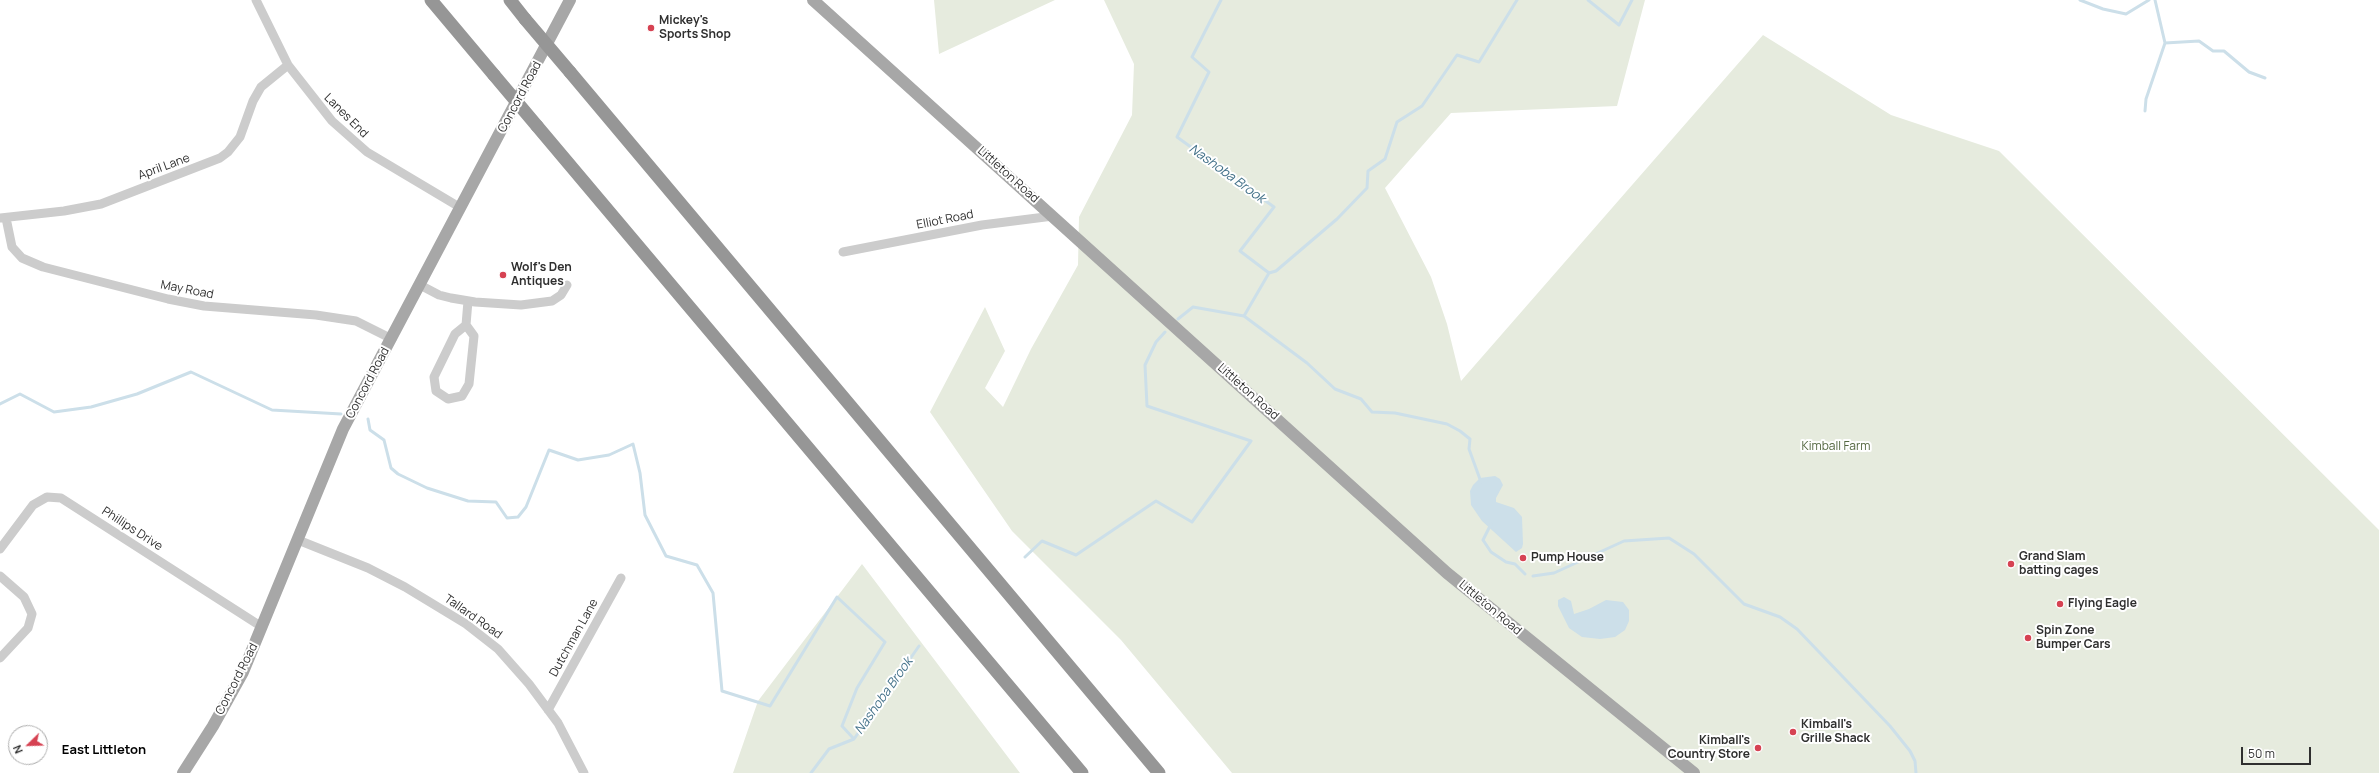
<!DOCTYPE html>
<html>
<head>
<meta charset="utf-8">
<style>
	body { margin:0 }
	#map { position:relative; width:2379px; height:773px; overflow:hidden; background:#fff; font-family:Manrope,sans-serif }
	canvas { display:block }
	.north { position:absolute; left:8px; top:725px; width:40px; height:40px; box-sizing:border-box; background:#fff; border:1px solid #acacac; border-radius:50%; rotate:247deg; font-size:11px; font-weight:700; line-height:16px; text-align:center; color:#2f2f2f }
	.north::after { content:''; display:block; margin:auto; width:14px; height:18px; background:#d64252; clip-path:polygon(50% 0,100% 100%,50% 72%,0 100%) }
	.scale { position:absolute; left:2241px; top:747px; width:70px; height:18px; box-sizing:border-box; border:2px solid #2f2f2f; border-top:0; padding-left:5px; font-size:12px; line-height:14px; white-space:nowrap; color:#2f2f2f; -webkit-text-stroke:3px #fff; paint-order:stroke }
</style>
</head>
<body>
<div id="map">
<canvas width="2379" height="773"></canvas>
<div class="north">N</div>
<div class="scale">50 m</div>
</div>
<script>
const g = document.querySelector('canvas').getContext('2d');
g.lineJoin = 'round';
function fillPath(path, color) { g.fillStyle = color; g.fill(path, 'evenodd'); }
const shape = rows => new Path2D(rows.map(r => 'M' + r).join(''));
function stroke(path, color, width, dash) { g.strokeStyle = color; g.lineWidth = width; g.lineCap = dash ? 'butt' : 'round'; g.setLineDash(dash || []); g.stroke(path); }
function label(font, color, halo, rows, align = 'center') {
  g.font = font + ' Manrope,sans-serif'; g.lineWidth = 4; g.setLineDash([]); g.textBaseline = 'middle'; g.strokeStyle = halo; g.fillStyle = color; for (const [text, x, y, turn = 0] of rows) {
    g.save(); g.translate(x, y); g.rotate((+turn || 0) * Math.PI / 180); g.textAlign = isNaN(turn) ? turn : align; if (halo) g.strokeText(text, 0, 0); g.fillText(text, 0, 0); g.restore();
  }
}
fillPath(shape([
	[934,0,1055,0,939,54],
	[1104,0,1645,0,1617,106,1451,113,1385,188,1431,277,1447,324,1461,381,1763,35,1891,115,1999,151,2379,530,2379,773,1232,773,1121,640,1012,531,930,412,985,307,1005,351,985,388,1003,407,1031,349,1078,265,1079,217,1132,115,1134,64],
	[862,564,1020,773,733,773,758,701]
]), '#e6ebde');
fillPath(shape([
	[1495,476,1500,479,1503,485,1496,498,1496,502,1514,508,1522,517,1523,544,1522,548,1516,552,1482,521,1471,505,1470,491,1473,485,1480,478],
	[1564,597,1571,601,1574,614,1589,609,1606,600,1623,602,1629,610,1629,621,1625,630,1615,637,1600,639,1582,637,1569,628,1558,606,1558,600]
]), '#ccdfe9');
stroke(shape([
	[1588,0,1619,25,1632,0],
	[2080,0,2103,9,2126,14,2149,0],
	[2165,43,2199,41,2213,51,2224,51,2249,72,2265,78],
	[2145,111,2146,99,2165,43,2155,0],
	[1269,273,1276,271,1337,219,1367,188,1368,171,1385,159,1397,122,1422,106,1457,55,1479,62,1517,0],
	[1244,316,1307,363,1335,389,1361,399,1372,412,1395,413,1447,424,1460,431,1470,439,1469,449,1481,482],
	[1178,319,1193,307,1244,316,1269,273,1240,251,1274,207,1177,137,1209,72,1192,57,1221,0],
	[0,404,20,394,54,412,91,407,137,394,191,372,272,410,341,414],
	[368,419,370,430,384,440,391,468,398,474,427,488,468,501,496,502,507,518,518,517,526,507,549,450,578,460,609,455,633,444,640,473,645,515,666,556,697,565,713,593,722,691,770,706,837,597,885,642,857,688,842,726,854,739],
	[1491,524,1483,540,1491,552,1506,562,1515,564,1525,574],
	[1025,557,1042,541,1076,555,1156,501,1192,522,1251,441,1147,406,1145,365,1156,342,1165,332],
	[1533,576,1554,573,1624,541,1669,538,1694,554,1744,604,1780,617,1797,629,1890,726,1910,751,1915,761,1916,773],
	[811,773,829,749,854,739,919,646]
]), '#ccdfe9', 3);
stroke(shape([
	[256,0,288,65,332,121,367,152,461,208],
	[0,218,64,211,101,204,220,158,228,152,240,137,253,101,261,87,288,65],
	[6,218,12,247,22,258,43,267,168,299,204,306,316,315,356,321,392,339],
	[843,252,982,225,1053,216],
	[420,285,439,295,451,298,475,302,521,305,552,301,561,295,567,285],
	[466,325,474,336,469,384,462,396,448,399,436,391,434,377,455,334,466,325,468,301],
	[298,540,368,568,405,587,466,624,498,649,529,684,558,723,584,773],
	[0,549,33,505,47,497,61,498,262,627],
	[0,576,24,597,32,614,28,628,0,658],
	[548,710,621,578]
]), '#ccc', 9);
stroke(shape([
	[813,0,1447,573,1694,773],
	[183,773,213,726,243,672,343,429,570,0]
]), '#a7a7a7', 12);
stroke(shape([
	[431,0,494,75],
	[510,0,525,19],
	[570,72,1159,773],
	[537,126,1082,773]
]), '#969696', 13);
stroke(shape([
	[525,19,570,72],
	[494,75,537,126]
]), '#969696', 13);
for (const [x, y, r, color] of [
	[651,28,4,"#d64252"],
	[503,275,4,"#d64252"],
	[1523,558,4,"#d64252"],
	[2011,564,4,"#d64252"],
	[2060,604,4,"#d64252"],
	[2028,638,4,"#d64252"],
	[1793,732,4,"#d64252"],
	[1758,748,4,"#d64252"]
]) { const dot = new Path2D(); dot.arc(x, y, r, 0, 2 * Math.PI); g.fillStyle = color; g.fill(dot); stroke(dot, '#fff', 1.5); }
label('bold 12px', '#2f2f2f', '#fff', [
	["Mickey's",659,21],
	["Sports Shop",659,35],
	["Wolf's Den",511,268],
	["Antiques",511,282],
	["Grand Slam",2019,557],
	["batting cages",2019,571],
	["Pump House",1531,558],
	["Flying Eagle",2068,604],
	["Spin Zone",2036,631],
	["Bumper Cars",2036,645],
	["Kimball's",1801,725],
	["Grille Shack",1801,739],
	["Kimball's",1750,741,"right"],
	["Country Store",1750,755,"right"]
], 'left');
label('12px', '#2f2f2f', '#fff', [
	["Concord Road",520,97,-62],
	["Lanes End",346,116,45],
	["April Lane",164,167,-20],
	["Littleton Road",1008,175,42],
	["Elliot Road",945,220,-11],
	["May Road",187,290,11],
	["Concord Road",368,383,-62],
	["Littleton Road",1248,392,42],
	["Phillips Drive",132,529,33],
	["Littleton Road",1490,608,40],
	["Tallard Road",473,617,35],
	["Dutchman Lane",574,638,-61],
	["Concord Road",237,679,-63]
]);
label('12px', '#546740', '#fff', [
	["Kimball Farm",1836,447]
]);
label('italic 13px', '#44728a', '#fff', [
	["Nashoba Brook",1227,174,36],
	["Nashoba Brook",884,696,-55]
]);
label('bold 13px', '#000', '#fff', [
	["East Littleton",104,750]
]);
</script>
</body>
</html>
